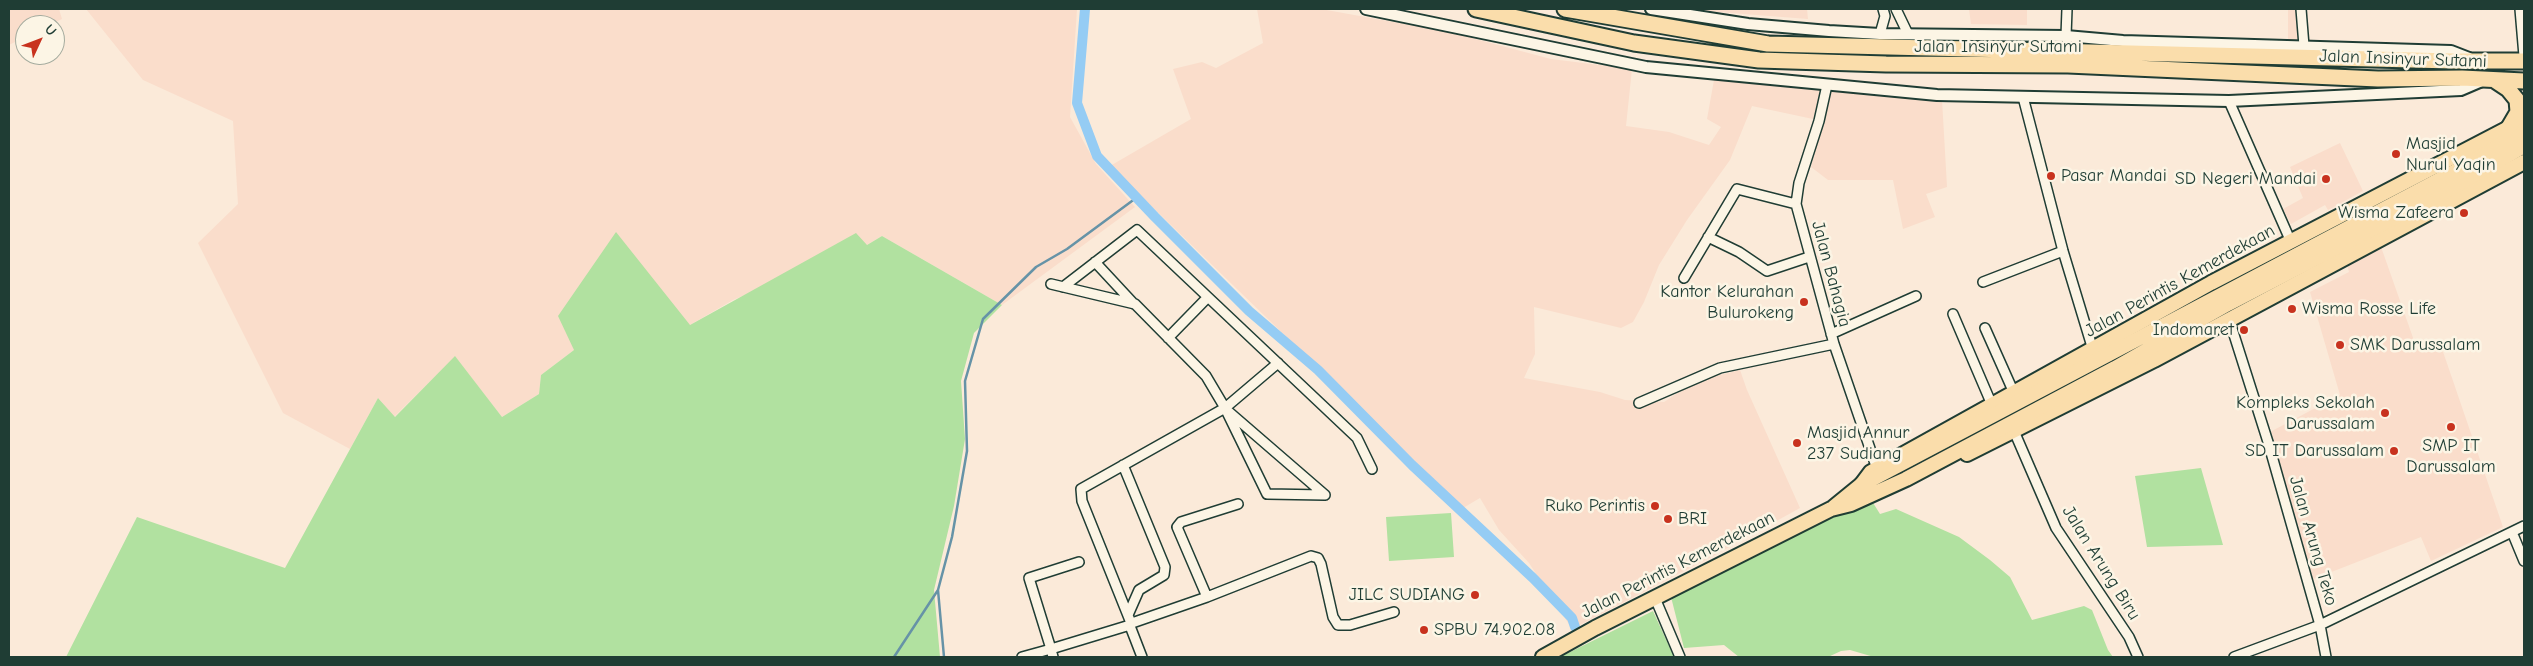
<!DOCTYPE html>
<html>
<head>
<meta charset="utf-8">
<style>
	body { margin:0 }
	#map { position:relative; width:2533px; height:666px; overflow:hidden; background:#fbead9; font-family:"Comic Neue",sans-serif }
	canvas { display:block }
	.frame { position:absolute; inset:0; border:10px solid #1f3d34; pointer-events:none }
	.north { position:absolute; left:15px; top:15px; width:50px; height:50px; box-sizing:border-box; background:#fcf5e5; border:1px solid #a4ab9e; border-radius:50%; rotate:47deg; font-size:14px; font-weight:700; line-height:20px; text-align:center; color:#1f3d34 }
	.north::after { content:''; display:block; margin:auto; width:18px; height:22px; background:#c8321e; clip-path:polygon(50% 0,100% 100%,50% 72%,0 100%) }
</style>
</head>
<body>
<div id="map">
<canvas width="2533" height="666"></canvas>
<div class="frame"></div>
<div class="north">U</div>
</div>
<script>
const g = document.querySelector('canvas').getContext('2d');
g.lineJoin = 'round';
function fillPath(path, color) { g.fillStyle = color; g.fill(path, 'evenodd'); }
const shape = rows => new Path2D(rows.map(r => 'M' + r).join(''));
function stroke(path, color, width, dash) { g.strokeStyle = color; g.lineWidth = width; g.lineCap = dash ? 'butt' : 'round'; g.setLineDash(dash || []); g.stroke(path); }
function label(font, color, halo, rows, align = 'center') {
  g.font = font + ' "Comic Neue",sans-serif'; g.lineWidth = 5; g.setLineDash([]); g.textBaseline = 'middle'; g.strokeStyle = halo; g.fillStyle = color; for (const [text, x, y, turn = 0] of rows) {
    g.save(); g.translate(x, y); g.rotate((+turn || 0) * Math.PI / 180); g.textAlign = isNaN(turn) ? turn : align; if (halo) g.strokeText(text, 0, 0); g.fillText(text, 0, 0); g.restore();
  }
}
fillPath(shape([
	[9,9,59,9,62,19,49,25,25,25,25,37,9,45],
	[86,9,1077,9,1070,117,1096,164,1135,207,1002,305,882,236,867,245,733,300,690,325,574,350,541,375,539,394,502,417,455,357,394,417,378,398,350,449,283,413,198,243,238,204,233,121,143,80],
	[1257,9,1321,9,1449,32,1551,59,1632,69,1626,126,1669,132,1709,145,1721,127,1707,119,1714,80,1821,88,1813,119,1752,106,1730,160,1687,220,1659,265,1644,302,1633,322,1621,328,1534,307,1535,354,1524,378,1600,392,1625,400,1664,402,1696,381,1740,370,1747,390,1800,508,1713,556,1572,629,1529,563,1499,530,1480,498,1463,508,1110,166,1191,119,1173,69,1202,62,1216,68,1263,43],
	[1679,9,1807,9,1808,19],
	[1969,9,2027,9,2027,25,1971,24],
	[2288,9,2301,9,2301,43,2288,42],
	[1830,91,1942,99,1947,187,1926,194,1935,217,1903,229,1893,180,1828,180,1811,167],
	[2340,143,2363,191,2328,210,2325,205,2291,224,2283,209,2303,198,2290,167],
	[2380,244,2417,349,2439,340,2503,527,2431,561,2421,537,2311,580,2270,432,2340,395,2310,292,2349,272,2347,264]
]), '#faddcb');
fillPath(shape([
	[616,232,690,325,856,233,867,245,882,236,1002,305,974,333,961,381,965,439,954,506,934,590,940,657,66,657,137,517,285,568,378,398,395,417,455,356,502,417,539,394,541,375,574,350,558,316],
	[2201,468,2223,545,2147,547,2135,476],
	[1870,498,1880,514,1896,509,1959,537,1990,560,2010,577,2032,620,2084,606,2092,610,2108,650,2113,657,1874,657,1850,650,1841,651,1828,657,1739,657,1724,645,1684,648,1671,597],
	[1451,513,1454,557,1389,561,1386,517],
	[1653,611,1674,657,1560,657]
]), '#b1e1a0');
stroke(shape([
	[894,657,938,590],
	[944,657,938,590,952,537,967,451,965,381,983,319,1036,267,1067,249,1136,198]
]), '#6693a7', 2.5);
stroke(shape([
	[1085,9,1077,103,1097,156,1155,217,1249,311,1318,370,1412,465,1533,578,1572,618,1575,627]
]), '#95ccf4', 10);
const minor = shape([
	[1896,9,1908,34],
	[2301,9,2304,46],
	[2520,9,2524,56],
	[1880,34,1885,16,1883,9],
	[2066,36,2067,9],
	[1827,85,1819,121,1799,183,1796,204,1834,344,1877,469],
	[2023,97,2063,251,2093,350],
	[2229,101,2291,242],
	[1708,237,1739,252,1767,271,1809,257],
	[1095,262,1134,304],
	[1684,278,1737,189,1796,204],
	[1983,282,2063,251],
	[1051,284,1135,304,1206,376,1225,408,1267,494,1325,495],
	[1063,287,1137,230,1357,438,1372,469],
	[1953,314,1992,405],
	[2229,319,2268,442,2320,625,2326,657],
	[1985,328,2014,393],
	[1831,334,1916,296],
	[1168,338,1207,298],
	[1639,403,1720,368,1834,344],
	[1229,412,1325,495],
	[2014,431,2056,528,2129,637,2138,657],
	[1123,465,1165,567,1164,575,1139,590,1128,615],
	[2512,532,2524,561],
	[1079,562,1029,578,1051,649,1130,625],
	[1207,597,1177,527,1181,522,1238,504],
	[1655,598,1680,657],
	[1131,623,1082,501,1081,489,1225,408,1278,363],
	[1022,657,1051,649,1053,657],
	[1142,657,1130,626,1132,623,1207,597,1311,556,1318,558,1321,564,1333,617,1338,625,1350,625,1394,612],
	[2234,657,2320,625,2524,526]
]);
const tertiary = shape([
	[1366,9,1646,67,1937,95,2229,101,2461,90,2482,81],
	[1651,9,1748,24,1829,31,1880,34,2066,36,2123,41,2451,51,2469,58]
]);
const primary = shape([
	[1967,454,2154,360,2524,162],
	[1862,484,1871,472,2211,283,2524,120]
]);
const trunk = shape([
	[1834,507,1861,485,2454,172,2524,131],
	[1543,657,1595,628,1831,509,1851,504,1906,479,2115,368,2228,304,2461,183,2524,146]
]);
const motorway = shape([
	[1476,9,1634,43,1759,60,1886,64,2068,65,2378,79,2462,78,2524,81],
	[1565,9,1768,44,2453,61,2524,61],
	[2496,81,2508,89,2517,100,2518,112,2508,129]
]);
stroke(minor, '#1f3d34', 12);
stroke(tertiary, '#1f3d34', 14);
stroke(primary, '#1f3d34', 18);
stroke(trunk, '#1f3d34', 18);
stroke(motorway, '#1f3d34', 19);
stroke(minor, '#fcf5e5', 9);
stroke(tertiary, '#fcf5e5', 10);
stroke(primary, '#faddab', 14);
stroke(trunk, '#faddab', 14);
stroke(motorway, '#faddab', 15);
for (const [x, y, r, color] of [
	[2396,154,5,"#c8321e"],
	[2051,176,5,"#c8321e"],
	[2326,179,5,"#c8321e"],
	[2464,213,5,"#c8321e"],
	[1804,302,5,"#c8321e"],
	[2292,309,5,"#c8321e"],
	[2244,330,5,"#c8321e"],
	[2340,345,5,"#c8321e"],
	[2385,413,5,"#c8321e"],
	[2451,427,5,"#c8321e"],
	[1797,443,5,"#c8321e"],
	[2394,451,5,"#c8321e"],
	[1655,506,5,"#c8321e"],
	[1668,519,5,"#c8321e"],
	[1475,595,5,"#c8321e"],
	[1424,630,5,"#c8321e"]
]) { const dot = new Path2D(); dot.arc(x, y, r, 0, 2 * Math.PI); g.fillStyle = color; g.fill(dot); stroke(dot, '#fcf5e5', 2); }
label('18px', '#1f3d34', '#fcf5e5', [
	["Jalan Insinyur Sutami",1998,47],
	["Jalan Insinyur Sutami",2403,59,2],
	["Jalan Bahagia",1831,274,75],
	["Jalan Perintis Kemerdekaan",2180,281,-29],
	["Jalan Arung Teko",2313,541,74],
	["Jalan Arung Biru",2101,563,58],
	["Jalan Perintis Kemerdekaan",1678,565,-27]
]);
label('18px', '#1f3d34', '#fcf5e5', [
	["Masjid",2406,144,"left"],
	["Nurul Yaqin",2406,165,"left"],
	["Pasar Mandai",2061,176,"left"],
	["SD Negeri Mandai",2316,179],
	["Wisma Zafeera",2454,213],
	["Kantor Kelurahan",1794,292],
	["Bulurokeng",1794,313],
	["Wisma Rosse Life",2302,309,"left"],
	["Indomaret",2234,330],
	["SMK Darussalam",2350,345,"left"],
	["Kompleks Sekolah",2375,403],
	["Darussalam",2375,424],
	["Masjid Annur",1807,433,"left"],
	["237 Sudiang",1807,454,"left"],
	["SMP IT",2451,446,"center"],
	["Darussalam",2451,467,"center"],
	["SD IT Darussalam",2384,451],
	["Ruko Perintis",1645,506],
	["BRI",1678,519,"left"],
	["JILC SUDIANG",1465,595],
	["SPBU 74.902.08",1434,630,"left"]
], 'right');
</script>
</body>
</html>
